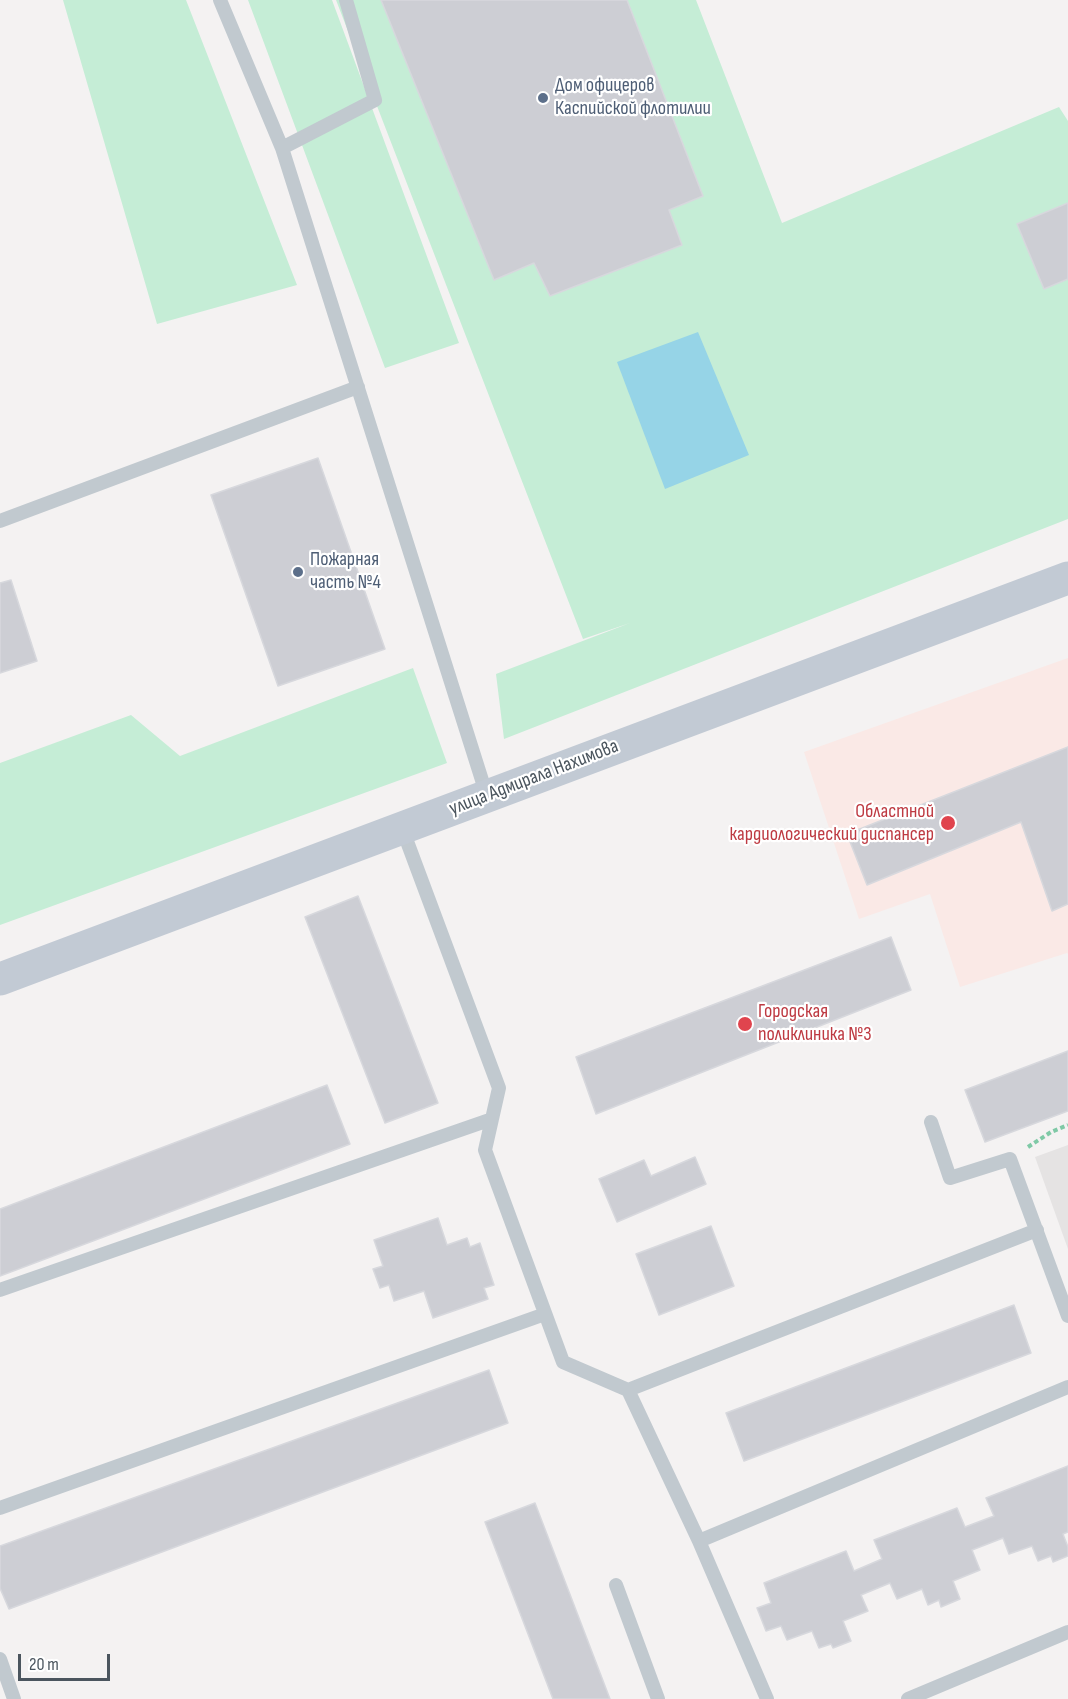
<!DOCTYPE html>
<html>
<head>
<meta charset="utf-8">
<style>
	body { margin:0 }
	#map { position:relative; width:1068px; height:1699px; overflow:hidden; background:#f4f2f2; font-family:"Sofia Sans Condensed",sans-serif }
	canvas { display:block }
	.scale { position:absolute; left:18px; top:1654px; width:92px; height:27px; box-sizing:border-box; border:3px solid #4b555e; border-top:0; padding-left:8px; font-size:18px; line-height:21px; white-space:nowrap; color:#4b555e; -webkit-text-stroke:4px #fff; paint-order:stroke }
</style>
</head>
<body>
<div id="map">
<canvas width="1068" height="1699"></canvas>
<div class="scale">20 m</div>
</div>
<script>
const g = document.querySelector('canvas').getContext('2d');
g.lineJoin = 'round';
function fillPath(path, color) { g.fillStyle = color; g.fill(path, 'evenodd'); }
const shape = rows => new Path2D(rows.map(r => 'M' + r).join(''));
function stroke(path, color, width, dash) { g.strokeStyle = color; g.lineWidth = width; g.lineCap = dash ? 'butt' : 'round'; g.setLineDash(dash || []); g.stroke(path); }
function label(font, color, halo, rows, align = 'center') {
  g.font = font + ' "Sofia Sans Condensed",sans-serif'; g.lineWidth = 4.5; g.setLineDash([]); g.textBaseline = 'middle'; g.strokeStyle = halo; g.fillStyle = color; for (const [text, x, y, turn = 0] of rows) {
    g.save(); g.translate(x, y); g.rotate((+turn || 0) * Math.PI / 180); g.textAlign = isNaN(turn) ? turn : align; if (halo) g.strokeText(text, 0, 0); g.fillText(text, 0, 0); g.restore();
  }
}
fillPath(shape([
	[1068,1145,1068,1249,1035,1157]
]), '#e5e3e3');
fillPath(shape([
	[1068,658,1068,954,1067,953,960,987,930,894,859,919,804,752]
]), '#fae9e6');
fillPath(shape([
	[63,0,186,0,297,285,157,324],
	[248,0,332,0,459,343,385,368],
	[336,0,696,0,782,223,1059,107,1068,121,1068,519,504,739,496,674,630,623,583,639],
	[413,668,447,763,0,925,0,763,131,715,180,756]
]), '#c5edd6');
fillPath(shape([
	[698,332,749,455,665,489,617,362]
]), '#96d4e7');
const building = shape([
	[381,0,627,0,703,196,669,210,682,245,550,296,534,263,494,280,381,0],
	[1068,203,1068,279,1044,289,1017,224,1068,203],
	[318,458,385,649,278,686,211,495,318,458],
	[11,580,37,661,0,673,0,583,11,580],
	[1068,747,1068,904,1052,911,1021,822,867,885,847,834,1068,747],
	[358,896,438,1103,385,1123,305,917,358,896],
	[891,937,911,990,596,1114,576,1057,891,937],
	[1068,1051,1068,1111,985,1142,965,1090,1068,1051],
	[327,1085,350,1144,0,1276,0,1209,327,1085],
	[695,1157,706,1184,617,1222,599,1179,644,1160,651,1176,695,1157],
	[438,1218,447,1245,467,1238,470,1247,480,1243,494,1285,484,1288,488,1299,433,1318,424,1291,394,1301,389,1285,380,1288,373,1269,383,1266,374,1240,438,1218],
	[711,1226,734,1286,659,1315,636,1254,711,1226],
	[1014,1305,1031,1353,744,1461,726,1413,1014,1305],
	[489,1370,508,1423,9,1609,0,1588,0,1546,489,1370],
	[1068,1466,1068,1532,1063,1534,1068,1547,1068,1556,1053,1562,1051,1556,1038,1561,1032,1546,1009,1554,1003,1538,972,1550,980,1570,953,1581,960,1599,941,1607,939,1600,928,1605,922,1589,897,1599,890,1583,861,1595,868,1611,843,1621,851,1641,833,1648,831,1644,819,1648,812,1631,787,1640,781,1626,766,1631,757,1608,771,1603,764,1583,846,1551,854,1571,882,1559,874,1540,957,1508,965,1527,994,1516,986,1498,1068,1466],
	[535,1503,610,1699,553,1699,485,1522,535,1503]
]);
fillPath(building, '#cdced4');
stroke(building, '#d7d8dd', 1.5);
stroke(shape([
	[1028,1147,1051,1132,1068,1125]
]), '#7fc9a6', 4, [4.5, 3]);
stroke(shape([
	[220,0,282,148,487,796],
	[282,148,375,100,346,0],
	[0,521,358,387],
	[402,828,499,1088,485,1150,563,1362,628,1390,699,1541,767,1699],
	[931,1122,950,1178,1010,1159,1068,1316],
	[0,1290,492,1119],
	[628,1390,1037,1230],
	[0,1508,545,1314],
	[699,1541,1068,1387],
	[616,1585,658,1699],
	[0,1659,14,1699],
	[908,1699,1068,1632]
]), '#c1c9cf', 14);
stroke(shape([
	[0,979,1068,578]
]), '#c2cad4', 33);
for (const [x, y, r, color] of [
	[543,98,6,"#5c6f8a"],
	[298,572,6,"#5c6f8a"],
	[948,823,8,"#e0444e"],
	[745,1024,8,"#e0444e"]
]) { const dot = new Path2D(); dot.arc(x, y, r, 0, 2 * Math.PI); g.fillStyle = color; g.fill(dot); stroke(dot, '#fff', 2); }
label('20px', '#4e5e75', '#fff', [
	["Дом офицеров",555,86],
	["Каспийской флотилии",555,109],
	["Пожарная",310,560],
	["часть №4",310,583]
], 'left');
label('20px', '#4b555e', '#fff', [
	["улица Адмирала Нахимова",534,778,-21]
]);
label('20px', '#be3a42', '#fff', [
	["Областной",934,812],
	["кардиологический диспансер",934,835],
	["Городская",758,1012,"left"],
	["поликлиника №3",758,1035,"left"]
], 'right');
</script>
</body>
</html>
